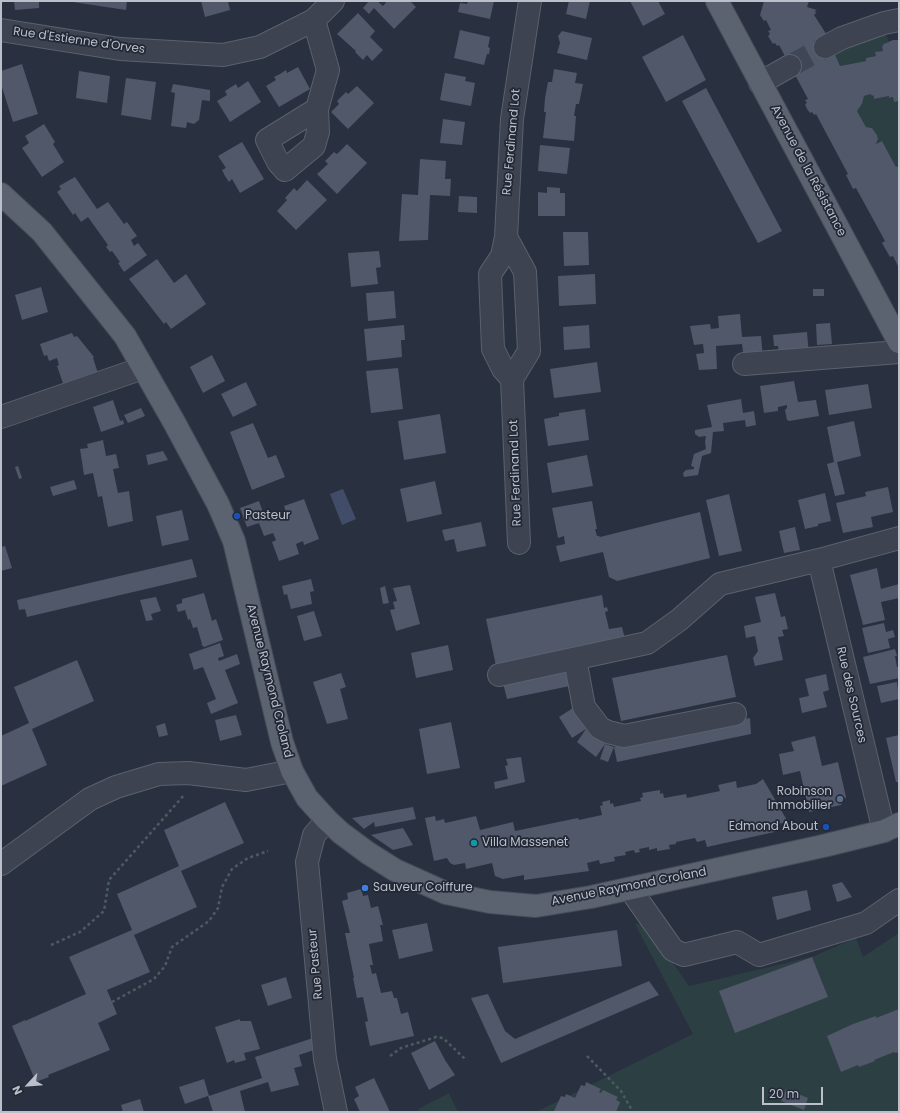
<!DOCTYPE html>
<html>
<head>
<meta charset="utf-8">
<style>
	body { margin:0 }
	#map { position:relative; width:900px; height:1113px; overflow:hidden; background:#293140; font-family:Poppins,sans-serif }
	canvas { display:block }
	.frame { position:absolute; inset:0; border:2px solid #babfca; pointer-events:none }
	.north { position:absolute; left:8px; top:1065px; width:40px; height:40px; -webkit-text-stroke:3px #222835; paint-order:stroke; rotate:244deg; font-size:11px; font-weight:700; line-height:16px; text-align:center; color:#babfca }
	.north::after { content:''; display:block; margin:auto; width:14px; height:18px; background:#babfca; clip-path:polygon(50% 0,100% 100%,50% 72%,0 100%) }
	.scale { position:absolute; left:762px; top:1087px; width:61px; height:18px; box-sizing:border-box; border:2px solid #babfca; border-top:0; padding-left:5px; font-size:12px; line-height:14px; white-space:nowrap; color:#babfca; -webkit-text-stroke:3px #222835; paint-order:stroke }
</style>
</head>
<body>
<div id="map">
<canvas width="900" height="1113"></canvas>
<div class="frame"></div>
<div class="north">N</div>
<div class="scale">20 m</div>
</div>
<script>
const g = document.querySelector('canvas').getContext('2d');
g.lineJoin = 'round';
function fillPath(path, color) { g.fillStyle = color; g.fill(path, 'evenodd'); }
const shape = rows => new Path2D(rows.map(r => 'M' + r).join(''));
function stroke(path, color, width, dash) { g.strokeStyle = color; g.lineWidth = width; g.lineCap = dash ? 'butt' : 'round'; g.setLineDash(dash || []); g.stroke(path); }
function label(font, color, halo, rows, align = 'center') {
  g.font = font + ' Poppins,sans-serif'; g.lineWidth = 3.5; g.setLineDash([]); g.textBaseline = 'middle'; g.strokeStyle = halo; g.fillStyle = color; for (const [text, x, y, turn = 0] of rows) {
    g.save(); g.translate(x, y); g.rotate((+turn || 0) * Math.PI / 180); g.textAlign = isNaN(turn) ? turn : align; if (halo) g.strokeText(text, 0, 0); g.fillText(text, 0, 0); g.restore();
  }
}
fillPath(shape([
	[885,32,889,42,882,46,883,51,876,52,876,56,866,58,866,61,840,66,833,53],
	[871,94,874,95,875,99,889,96,889,98,893,97,894,102,899,101,899,167,898,166,896,167,882,141,876,144,878,139,877,135,872,128,866,127,857,111,862,104,864,96],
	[645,923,689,986,812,957,856,938,863,957,899,933,899,1112,536,1112,693,1034,635,924],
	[449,1093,458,1112,420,1112,418,1109]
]), '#2c3f42');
fillPath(shape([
	[343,489,356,519,342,525,330,494]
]), '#414d68');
fillPath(shape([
	[14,1,39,1,39,8,15,10],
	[66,1,127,1,126,10],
	[201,1,228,1,230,10,205,17],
	[369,1,377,1,383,6,387,1,410,1,416,7,394,29,374,8,369,14,363,8],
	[468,1,494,1,490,19,458,12,460,3,467,4],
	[569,1,590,1,586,19,566,14],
	[630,1,658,1,665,14,643,26],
	[764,1,809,1,807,7,817,10,815,11,816,13,814,15,825,32,840,66,866,61,866,58,876,56,875,52,883,51,882,46,884,44,893,40,899,40,899,101,894,102,893,97,889,98,889,96,874,99,874,95,872,96,871,94,864,96,862,104,857,111,866,127,872,128,877,135,878,139,876,144,882,141,896,167,898,166,899,168,899,268,893,256,890,257,882,243,885,241,856,188,853,189,846,175,848,174,816,114,814,115,812,112,810,113,807,109,805,104,807,103,805,100,808,99,779,45,777,46,775,43,773,44,768,36,770,34,768,31,771,30,766,20,764,21,760,15],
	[358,13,375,31,370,37,383,50,372,61,367,55,363,60,355,52,356,51,337,34],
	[460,30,490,37,488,47,490,48,489,54,487,54,484,65,454,58],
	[562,31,592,38,587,60,557,53,560,43,558,36],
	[683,35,706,80,666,102,642,57],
	[22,64,38,114,13,122,1,84,1,71],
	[298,67,310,89,279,107,266,86,276,80,274,77,280,74,286,70,287,73],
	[554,69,577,73,575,83,583,84,579,104,576,104,574,116,576,116,574,141,543,138,546,112,544,112,545,98,548,82,552,82],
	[79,71,110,76,107,103,76,98],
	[445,73,466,77,465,81,475,83,471,106,440,100],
	[126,78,156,82,151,120,121,115],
	[248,81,261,102,230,122,217,101,227,95,225,91,236,84,238,88],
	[173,84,210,90,210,101,202,100,199,120,194,124,187,122,186,128,171,126,175,93,171,92],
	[357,86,374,103,348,129,331,112,339,104,337,101,346,92,348,94],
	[706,88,782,231,758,243,682,101],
	[443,119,465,122,462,145,440,143],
	[44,124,55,142,53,144,64,162,42,177,22,148,29,143,25,136],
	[242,142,264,179,240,193,232,179,229,182,225,176,222,170,226,168,218,156],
	[347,144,367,163,337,194,317,174,328,164,325,161,334,152,337,154],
	[540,145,570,148,567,174,538,171],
	[420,159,446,161,445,179,451,179,450,196,430,195,428,240,399,241,402,194,418,195],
	[75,177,97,209,108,202,124,224,127,222,137,236,131,240,134,246,138,243,147,255,124,272,118,263,120,262,112,251,110,252,106,247,108,245,88,217,81,222,75,213,73,215,57,192,61,189,59,186],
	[307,180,327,200,296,230,277,211,287,200,285,198,294,188,297,191],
	[547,187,560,188,560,193,565,193,565,216,538,216,538,192,547,193],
	[459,196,477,197,477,213,458,212],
	[563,232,588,232,589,265,564,266],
	[379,251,381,267,376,268,378,284,351,287,348,253],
	[157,259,174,283,186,274,206,304,171,329,166,322,164,324,129,279],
	[595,274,596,304,559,306,558,276],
	[41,287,48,312,22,320,15,295],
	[813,289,824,289,824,296,813,296],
	[394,291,396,318,368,321,366,293],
	[740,314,742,337,761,336,763,358,744,360,742,344,716,346,717,369,699,370,696,354,704,353,703,344,694,345,690,326,710,324,711,329,719,328,718,316],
	[830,323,832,344,817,345,816,324],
	[404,325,405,340,401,340,402,357,367,361,364,329],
	[589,325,590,348,564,350,563,327],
	[807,332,809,355,779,357,778,346,774,346,773,335],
	[72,333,74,337,77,336,94,357,93,358,98,373,64,386,57,366,59,365,57,358,49,361,47,355,44,356,40,344],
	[212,355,225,381,203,393,190,367],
	[597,362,601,392,554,398,550,369],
	[398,368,403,409,371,413,366,371],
	[794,381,798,402,816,400,819,416,789,421,787,420,785,410,787,408,787,405,778,407,778,411,764,413,760,386],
	[246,382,257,405,233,417,221,394],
	[868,384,872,408,829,415,825,390],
	[741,399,743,413,754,411,756,425,746,427,745,420,723,423,724,431,713,432,711,453,702,456,698,475,684,477,683,473,686,470,694,469,694,467,691,466,694,454,706,449,705,442,706,436,699,437,695,434,695,430,712,427,707,405],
	[113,400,120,421,123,420,124,424,101,432,93,407],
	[141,408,145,416,128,423,124,415],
	[585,409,589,440,548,446,544,419,559,416,559,413],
	[440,414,446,453,404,460,398,421],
	[854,421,861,456,837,462,845,494,835,496,827,464,834,462,827,427],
	[253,423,268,458,276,455,285,477,252,490,230,432],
	[103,440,106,456,116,454,119,468,113,469,118,493,129,491,133,521,108,527,102,496,98,497,93,473,84,475,80,449,88,448,87,444],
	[163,451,168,460,148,465,146,455],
	[587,455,593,486,552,493,547,463],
	[18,466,22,478,19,479,15,467],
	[74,480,77,489,53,496,50,487],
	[435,481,442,514,407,522,400,489],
	[888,487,893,512,871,517,873,527,843,533,836,503,866,496,865,492],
	[825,493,831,521,818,524,818,526,805,529,798,500],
	[729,494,742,551,719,556,706,500],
	[304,499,319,539,304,545,303,541,296,544,299,554,279,561,272,542,276,540,273,533,264,536,259,523,247,527,240,508,259,501,266,521,278,516,279,518,287,515,284,506],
	[592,501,597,529,595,529,597,536,599,536,600,537,700,512,710,558,617,581,609,577,603,552,560,562,556,546,565,544,564,536,558,538,552,508],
	[182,510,189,540,162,546,156,516],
	[481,522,486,546,457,552,454,539,445,541,442,530],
	[795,527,800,550,784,553,779,531],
	[5,546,12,568,1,571,1,547],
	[192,559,197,577,27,617,25,609,19,610,17,600],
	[877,568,881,589,899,584,899,598,881,602,885,620,863,625,850,575],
	[311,579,314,591,310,592,312,604,291,609,287,594,284,595,282,586],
	[410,585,420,624,396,631,390,610,395,609,393,602,397,601,393,588],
	[385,586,389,603,383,604,380,588],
	[204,593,212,621,216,619,223,640,204,647,201,644,202,644,197,627,193,628,190,619,188,620,185,610,178,612,176,605,182,603,182,599],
	[775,593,781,617,785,616,788,629,782,630,784,636,778,637,783,660,755,666,753,658,758,651,755,636,746,638,744,626,761,622,755,597],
	[602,595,604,608,607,607,608,611,605,612,609,629,622,627,625,639,611,642,610,638,611,643,496,666,486,619],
	[156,597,161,611,151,614,153,620,146,621,140,600],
	[314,611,322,636,304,641,297,616],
	[884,623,886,632,893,630,895,637,888,639,890,648,868,653,862,628],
	[220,643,224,656,218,658,219,661,237,654,240,664,225,670,238,703,211,714,207,703,216,699,203,667,194,670,189,654],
	[448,645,453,670,416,678,411,653],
	[895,649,897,656,895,656,897,667,899,667,899,678,870,684,863,657],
	[727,655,736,697,621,721,612,678],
	[77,660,94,701,32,729,47,765,1,786,1,736,29,723,14,687],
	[567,670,570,686,507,699,503,683],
	[341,673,346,687,340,689,348,719,327,724,313,682],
	[826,674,829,690,823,692,827,707,802,713,799,698,809,696,805,679],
	[897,682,899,699,881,703,877,686],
	[573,708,586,729,605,744,614,747,608,762,600,759,605,744,596,757,577,742,586,729,572,738,559,717],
	[236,715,242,735,220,741,215,720],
	[750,718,751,734,617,762,614,747],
	[451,722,460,768,427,774,419,729],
	[165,723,168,735,159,737,156,726],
	[899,735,899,782,896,782,886,738],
	[815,736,822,766,838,762,846,797,841,805,809,812,800,771,783,775,779,754,794,751,791,742],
	[521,757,525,782,495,789,494,782,508,779,505,766,508,765,506,759],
	[763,779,788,822,777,824,779,831,707,847,705,840,697,842,695,838,676,842,676,844,669,845,670,849,657,851,657,848,649,850,649,847,639,849,640,852,635,853,634,850,625,852,626,855,614,857,615,861,600,864,599,860,587,863,589,871,524,880,524,875,503,879,495,876,492,863,466,869,465,863,454,865,450,863,447,858,434,861,425,818,435,816,436,821,444,819,445,823,476,816,480,830,513,822,515,831,578,818,579,820,602,815,600,806,603,805,602,802,610,800,610,804,613,803,614,807,641,801,640,798,643,797,642,793,660,790,660,794,663,793,664,798,686,794,687,798,720,791,718,785,736,781,737,788,756,784],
	[225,802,244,843,181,871,197,907,134,935,150,972,107,990,117,1014,98,1023,110,1050,48,1075,49,1077,36,1082,12,1026,25,1020,25,1021,86,994,69,957,132,930,117,894,179,866,164,830],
	[413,807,416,819,375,827,374,822,364,829,352,818],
	[403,828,413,845,393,850,371,835],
	[842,882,852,897,837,902,832,885],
	[361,889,363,896,368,895,371,908,378,906,383,925,380,925,383,941,369,944,373,965,370,965,372,974,376,973,381,993,392,991,394,998,397,998,401,1014,408,1012,414,1036,370,1046,365,1022,368,1021,363,997,357,998,353,978,354,978,345,933,350,933,342,901,348,899,347,893],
	[807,890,811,910,777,920,772,897],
	[427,923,433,951,399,959,392,930],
	[617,930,622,966,503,983,498,947],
	[812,957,828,997,735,1033,719,991],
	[286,977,292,998,268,1006,261,985],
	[649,981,659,995,501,1063,471,998,488,994,505,1031,515,1039],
	[899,1009,899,1052,895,1053,894,1052,874,1060,875,1061,859,1067,858,1065,841,1072,827,1036,853,1024,876,1016,876,1018],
	[240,1019,240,1021,251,1021,260,1049,244,1053,246,1060,235,1063,234,1060,227,1063,215,1027],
	[313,1038,314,1050,299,1055,302,1066,294,1068,299,1085,271,1092,268,1082,240,1091,245,1112,213,1112,208,1096,185,1104,179,1087,204,1079,209,1096,262,1078,255,1057],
	[435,1041,445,1060,455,1075,429,1090,411,1053],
	[374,1078,390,1112,360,1112,354,1099,359,1096,355,1087],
	[586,1082,601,1089,599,1092,601,1093,603,1090,618,1097,616,1100,620,1102,616,1112,554,1111,561,1096,565,1097,566,1094,575,1098,581,1085,585,1086],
	[786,1089,808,1098,804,1110,781,1101],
	[140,1099,144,1112,123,1112,121,1105]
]), '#505869');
stroke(shape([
	[790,66,825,47]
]), '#3f4655', 22, [22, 11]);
const minor = shape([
	[314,20,328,70,317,109,318,132,314,146,285,170,278,162,267,140,317,109],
	[1,30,120,49,223,55,260,47,314,20,333,1],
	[825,47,842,38,884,23,899,20],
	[760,83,790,66],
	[506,237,525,272,529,351,512,379,519,543],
	[744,364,899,352],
	[512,379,503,369,493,349,490,274,502,256,506,237,512,119,530,1],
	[1,417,143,368],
	[575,659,584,707,600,728,608,732,624,736,735,714],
	[499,675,647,643,679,620,720,584,819,560],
	[327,820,314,835,307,862,325,1059,336,1112],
	[884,831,819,560,899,538],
	[1,864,90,799,116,787,159,774,188,773,246,780,292,771],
	[630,889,673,950,684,955,737,942,759,955,866,923,899,900]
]);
const major = shape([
	[717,1,899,342],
	[1,194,42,232,125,336,174,422,218,504,234,541,282,742,292,771,307,798,327,820,341,833,368,853,395,870,446,893,490,902,536,906,591,897,823,846,884,831,899,824]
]);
stroke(minor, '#5b616d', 24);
stroke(major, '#474c59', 24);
stroke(shape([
	[51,945,80,932,104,911,109,880,185,794],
	[112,1002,154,979,165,966,172,947,209,921,218,908,222,887,232,869,248,858,268,851],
	[390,1056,401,1048,436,1037,443,1038,465,1059],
	[587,1056,621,1091,633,1112]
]), '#4b5c60', 2.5, [3, 3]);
stroke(minor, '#3d4350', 22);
stroke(major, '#5b6270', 22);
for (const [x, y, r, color] of [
	[237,516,4,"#1a4fb4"],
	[840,799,4,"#5c6f8a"],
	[826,827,4,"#1a4fb4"],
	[474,843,4,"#0f9aa8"],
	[365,888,4,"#3f7fe0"]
]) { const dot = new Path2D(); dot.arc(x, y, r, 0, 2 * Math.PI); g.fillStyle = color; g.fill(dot); stroke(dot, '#222835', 1.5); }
label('12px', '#babfca', '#222835', [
	["Rue d'Estienne d'Orves",79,41,8],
	["Rue Ferdinand Lot",512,142,-85],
	["Avenue de la Résistance",808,171,62],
	["Rue Ferdinand Lot",516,473,-92],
	["Avenue Raymond Croland",269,681,76],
	["Rue des Sources",851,695,77],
	["Avenue Raymond Croland",629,887,-11],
	["Rue Pasteur",316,964,-95]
]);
label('12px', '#babfca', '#222835', [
	["Pasteur",245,516],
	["Robinson",832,792,"right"],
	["Immobilier",832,806,"right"],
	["Edmond About",818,827,"right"],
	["Villa Massenet",482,843],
	["Sauveur Coiffure",373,888]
], 'left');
</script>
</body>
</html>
